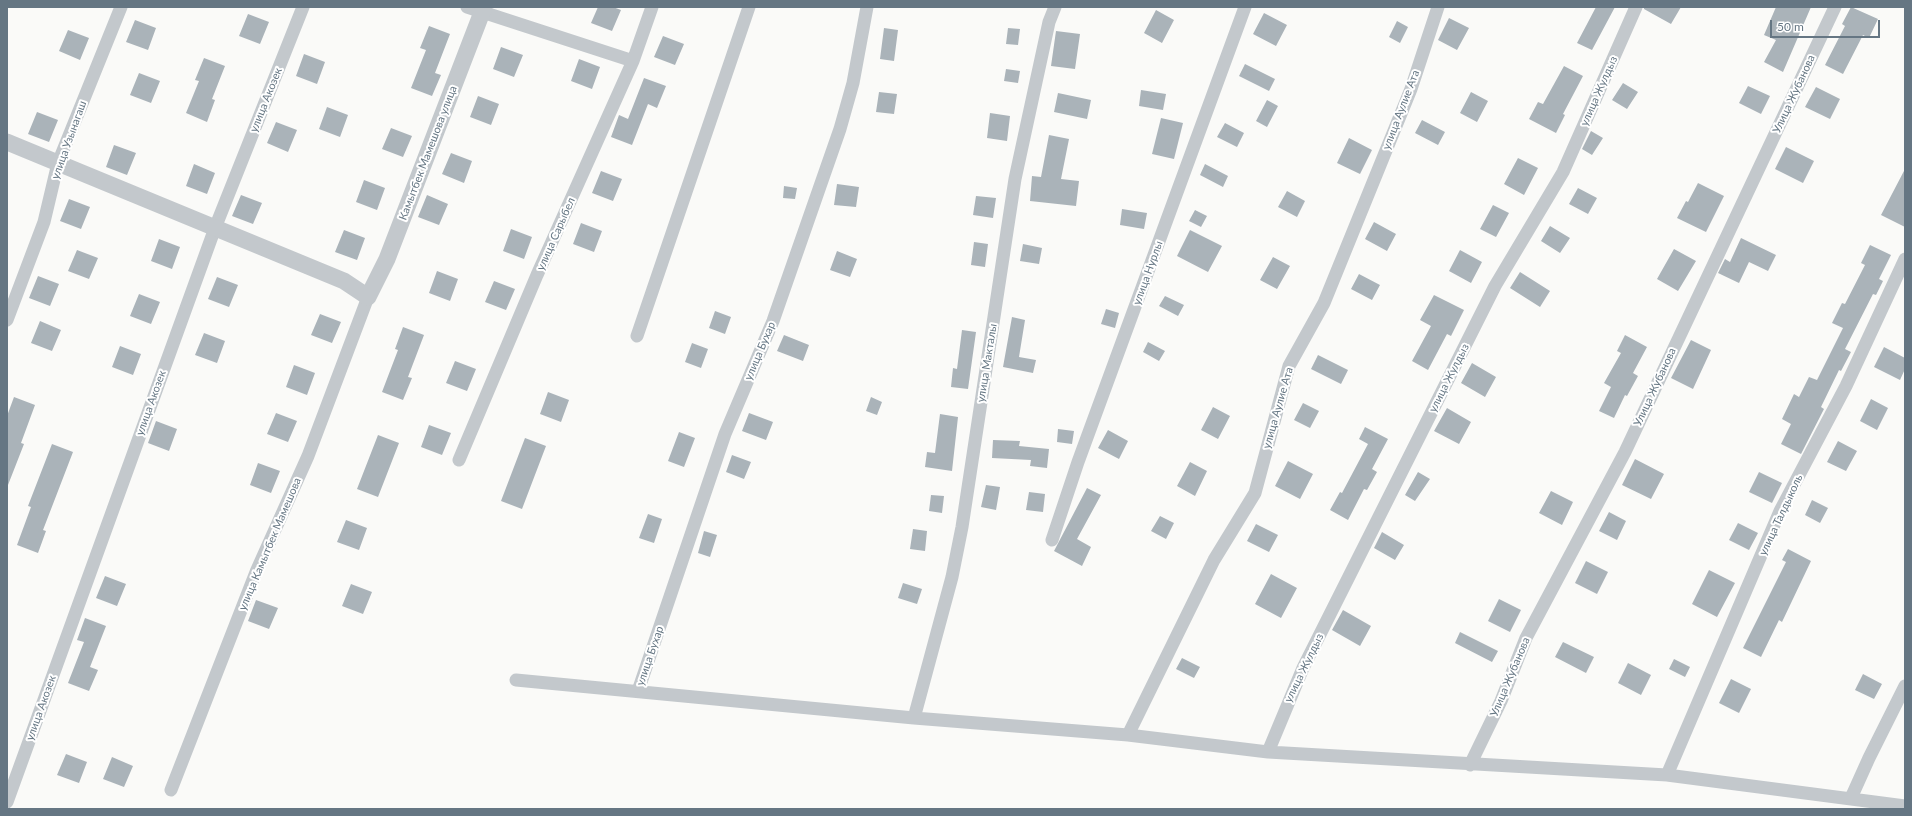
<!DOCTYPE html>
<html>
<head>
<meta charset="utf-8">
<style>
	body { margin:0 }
	#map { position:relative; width:1912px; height:816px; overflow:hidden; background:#fafaf8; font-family:Lato,sans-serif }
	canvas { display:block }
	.frame { position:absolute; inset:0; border:8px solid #657683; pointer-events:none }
	.scale { position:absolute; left:1770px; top:20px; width:110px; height:18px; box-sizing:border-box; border:2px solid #657683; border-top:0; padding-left:5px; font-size:12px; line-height:14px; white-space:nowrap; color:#657683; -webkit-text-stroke:3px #fff; paint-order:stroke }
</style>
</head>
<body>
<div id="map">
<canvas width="1912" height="816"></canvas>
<div class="frame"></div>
<div class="scale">50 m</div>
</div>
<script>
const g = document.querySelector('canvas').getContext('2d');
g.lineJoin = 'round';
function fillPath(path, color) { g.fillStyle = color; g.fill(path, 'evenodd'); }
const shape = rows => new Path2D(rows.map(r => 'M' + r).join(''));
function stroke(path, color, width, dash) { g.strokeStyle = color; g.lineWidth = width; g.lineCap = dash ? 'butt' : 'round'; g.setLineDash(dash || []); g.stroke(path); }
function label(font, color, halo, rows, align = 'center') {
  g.font = font + ' Lato,sans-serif'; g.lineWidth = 4; g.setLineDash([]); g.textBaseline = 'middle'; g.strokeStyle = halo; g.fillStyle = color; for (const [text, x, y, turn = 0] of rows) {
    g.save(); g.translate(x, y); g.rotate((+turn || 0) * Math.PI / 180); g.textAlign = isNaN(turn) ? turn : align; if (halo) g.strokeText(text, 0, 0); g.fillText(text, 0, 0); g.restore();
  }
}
fillPath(shape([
	[598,7,613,7,621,10,612,31,591,23],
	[1596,7,1615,7,1592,50,1577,43],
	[1644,7,1681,7,1671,24,1644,9],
	[1776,7,1811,7,1783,72,1764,62,1776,40,1764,35],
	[1851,7,1878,19,1869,38,1863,35,1843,74,1825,65,1845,26,1842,24],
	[1156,10,1174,20,1162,43,1144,33],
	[1264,13,1287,25,1276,46,1253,34],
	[248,14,269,22,260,44,239,36],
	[1449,18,1469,28,1457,50,1438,40],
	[135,20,156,28,148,50,126,42],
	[1397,21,1408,27,1400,43,1389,37],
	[429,26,450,34,435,73,441,75,432,96,411,88,426,50,420,48],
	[884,28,898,30,894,61,880,59],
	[1008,28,1020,29,1018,45,1006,44],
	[68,30,89,38,80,60,59,51],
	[1056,31,1080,34,1075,69,1051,66],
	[663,36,684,44,675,65,654,57],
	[501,47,523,55,514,77,493,69],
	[304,54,325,62,317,84,296,76],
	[204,58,225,66,212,99,215,100,207,122,186,113,199,81,195,80],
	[579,59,600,67,592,89,571,81],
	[1245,64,1275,79,1269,91,1239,76],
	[1564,66,1583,76,1563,114,1565,115,1556,133,1529,119,1538,102,1543,104],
	[1006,69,1020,71,1018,83,1004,81],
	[139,73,160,81,151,103,130,95],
	[644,78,666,86,657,108,648,104,632,145,611,137,619,115,628,119],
	[1623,83,1638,92,1627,109,1612,100],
	[1748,86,1770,96,1761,114,1739,103],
	[1816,87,1840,99,1830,119,1805,107],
	[1141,90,1166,94,1163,110,1139,106],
	[879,92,897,94,894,114,876,112],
	[1471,92,1488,101,1477,122,1460,113],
	[1058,93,1091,100,1087,119,1054,112],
	[478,96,499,104,491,125,470,117],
	[1267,100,1278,106,1267,127,1256,121],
	[327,107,348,115,340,137,319,129],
	[37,112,58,120,49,142,28,134],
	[990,113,1010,116,1007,141,987,138],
	[1161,118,1183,123,1174,159,1152,154],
	[1422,120,1445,132,1438,145,1415,133],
	[276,122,297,130,288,152,267,143],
	[1225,123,1244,133,1237,147,1217,137],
	[391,128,412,136,403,157,382,149],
	[1591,131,1603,138,1592,155,1582,149],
	[1049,135,1069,139,1061,179,1079,181,1076,206,1030,201,1032,176,1041,177],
	[1349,138,1372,150,1360,174,1337,163],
	[114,145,136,153,127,175,106,167],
	[1786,147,1814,161,1803,183,1775,169],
	[451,153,472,161,464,183,442,174],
	[1518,158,1538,168,1524,195,1504,184],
	[194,164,215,173,207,194,186,186],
	[1205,164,1228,176,1223,187,1200,175],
	[1905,169,1905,227,1881,215],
	[601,171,622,179,613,201,592,193],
	[364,180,385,188,377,210,356,202],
	[1698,183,1724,196,1706,232,1677,218,1686,201,1688,202],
	[837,184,859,187,856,207,834,205],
	[784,186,797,188,795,199,783,198],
	[1578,188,1597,198,1588,214,1569,204],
	[1287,191,1305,201,1297,217,1278,207],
	[241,195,262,203,253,224,232,216],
	[427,195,448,204,439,225,418,217],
	[976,196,996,198,993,218,973,215],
	[69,199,90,207,81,229,60,221],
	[1493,205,1509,213,1496,237,1480,229],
	[1122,209,1147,213,1144,229,1120,225],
	[1195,210,1207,216,1201,227,1189,221],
	[1374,222,1396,234,1387,251,1365,239],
	[581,223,602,231,594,252,573,244],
	[1550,226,1570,238,1560,253,1541,241],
	[511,229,532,237,524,259,503,251],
	[344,230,365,238,357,260,335,252],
	[1190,230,1222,246,1208,272,1177,256],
	[1741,238,1776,255,1768,271,1749,262,1739,283,1718,273,1725,259,1730,262],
	[159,239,180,247,172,269,151,261],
	[974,242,988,244,985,267,971,265],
	[1023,244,1042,248,1039,264,1020,261],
	[1870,245,1891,255,1879,279,1883,281,1876,295,1873,294,1845,349,1851,352,1841,371,1839,370,1821,407,1824,409,1801,454,1781,444,1791,424,1782,419,1794,394,1799,397,1809,377,1817,380,1843,328,1832,323,1842,303,1845,304,1865,265,1861,263],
	[1674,249,1696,261,1678,291,1657,279],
	[77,250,98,258,89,279,68,271],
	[1460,250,1482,262,1471,283,1449,271],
	[837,251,857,259,850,277,830,270],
	[1273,257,1290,266,1277,289,1260,280],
	[437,271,458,279,450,301,429,293],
	[1520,272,1550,291,1540,307,1510,288],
	[1359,274,1380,285,1372,300,1351,289],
	[38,276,59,284,50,306,29,298],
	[217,277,238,285,229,307,208,299],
	[494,281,515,289,506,310,485,302],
	[139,294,160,302,151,324,130,316],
	[1434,295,1464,310,1451,336,1447,334,1428,370,1412,361,1431,326,1420,320],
	[1165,296,1184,305,1178,316,1159,306],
	[1106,309,1119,313,1115,328,1101,324],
	[715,311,731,317,725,334,709,328],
	[320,314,341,322,332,343,311,335],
	[1012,317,1025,320,1019,357,1036,360,1033,373,1003,367],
	[40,321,61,330,52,351,31,343],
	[403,327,424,335,408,377,412,378,403,400,382,392,398,350,395,349],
	[962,330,976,332,968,389,951,387,953,368,957,369],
	[204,333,225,341,217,363,195,355],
	[784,335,809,345,803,361,777,351],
	[1625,335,1647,347,1633,373,1638,376,1627,396,1625,395,1614,418,1599,411,1611,387,1604,383,1621,353,1617,351],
	[1691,340,1711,350,1693,389,1671,378],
	[1148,342,1165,351,1159,361,1143,352],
	[692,343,708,349,701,368,685,362],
	[120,346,141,354,133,375,112,367],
	[1884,347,1905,358,1905,369,1900,380,1874,367],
	[1318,355,1348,370,1341,384,1311,369],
	[455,361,476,369,467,391,446,383],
	[1472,363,1496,377,1485,397,1461,383],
	[294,365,315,373,307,395,286,387],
	[548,392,569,400,561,422,540,414],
	[14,397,35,405,21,443,24,444,8,485,7,416],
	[871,397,882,402,877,415,866,411],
	[1871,399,1888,408,1877,430,1860,421],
	[1303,403,1319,411,1310,428,1294,420],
	[1213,407,1230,416,1218,439,1201,430],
	[1447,408,1471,422,1459,444,1434,431],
	[276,413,297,421,288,442,267,434],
	[749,413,773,422,766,440,742,431],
	[940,414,958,417,952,471,925,467,927,452,935,453],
	[156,421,177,429,169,451,148,443],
	[429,425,451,433,442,455,421,447],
	[1365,427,1388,439,1372,469,1377,472,1367,490,1364,489,1348,520,1330,510,1340,492,1342,493,1368,444,1359,439],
	[1058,429,1074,431,1072,444,1057,442],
	[1108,430,1128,441,1119,459,1098,448],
	[679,432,695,438,684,467,668,461],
	[378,435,399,443,378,497,357,489],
	[525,438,546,446,522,509,501,501],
	[993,440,1020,441,1019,446,1049,449,1047,468,1030,466,1031,460,992,458],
	[1838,441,1857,451,1846,471,1827,462],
	[52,444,73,452,43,530,46,531,38,553,17,545,31,507,28,506],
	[732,455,751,462,744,479,726,472],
	[1635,459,1664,474,1651,499,1622,485],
	[1288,461,1313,474,1300,499,1275,486],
	[1190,462,1207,471,1195,496,1177,486],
	[258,463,280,471,271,493,250,485],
	[1418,472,1430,479,1415,501,1405,495],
	[1759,472,1782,483,1772,503,1749,492],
	[986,485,1000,487,996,510,981,507],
	[1087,488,1101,495,1077,539,1091,547,1082,566,1054,551],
	[1551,491,1573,502,1562,525,1539,513],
	[1029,492,1045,494,1043,512,1026,510],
	[931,495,944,496,942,513,929,511],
	[1812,500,1828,508,1820,523,1805,515],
	[1609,512,1626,521,1617,540,1599,531],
	[648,514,662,519,654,543,639,538],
	[1160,516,1174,523,1166,539,1151,531],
	[346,520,367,528,359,550,337,542],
	[1738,523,1758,533,1749,550,1729,540],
	[1256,524,1278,535,1269,552,1247,541],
	[913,529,927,531,925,551,910,549],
	[704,531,717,535,710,557,698,553],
	[1382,532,1404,545,1395,560,1374,548],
	[1788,549,1811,561,1782,622,1779,620,1761,657,1743,648,1786,562,1782,560],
	[1586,561,1608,572,1597,594,1575,583],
	[1709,570,1735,583,1717,617,1692,604],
	[1271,574,1297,588,1281,618,1255,604],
	[105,576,126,584,117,606,96,598],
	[903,583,922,589,917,604,898,598],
	[351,584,372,592,363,614,342,606],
	[1499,599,1521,610,1510,632,1488,621],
	[256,600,278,608,269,629,248,621],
	[1343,610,1371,626,1360,646,1332,630],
	[85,618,106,626,90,667,98,670,89,691,68,683,84,642,77,640],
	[1460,632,1498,651,1492,662,1455,643],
	[1563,642,1594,657,1586,673,1555,657],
	[1182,658,1200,667,1194,678,1176,669],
	[1674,659,1690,667,1685,677,1669,669],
	[1628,663,1651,675,1641,695,1618,683],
	[1863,674,1882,684,1874,699,1855,690],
	[1731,679,1751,689,1739,713,1719,703],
	[66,754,87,762,79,783,57,775],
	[112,757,133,766,124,787,103,779]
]), '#aab3b9');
stroke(shape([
	[467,7,633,61],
	[7,320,44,222,58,163,121,7],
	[637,336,749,7],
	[459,460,537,275,633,61,652,7],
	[1052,540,1078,462,1245,7],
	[516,680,914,718,1128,735,1268,752,1667,775,1905,806],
	[638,691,725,434,773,321,840,129,853,83,867,7],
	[914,718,952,577,962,527,1015,179,1049,22,1055,7],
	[1128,735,1214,560,1255,493,1289,366,1324,303,1411,89,1438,7],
	[1268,752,1303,668,1495,286,1563,172,1636,7],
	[1470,765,1501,701,1526,638,1625,452,1835,7],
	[1667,775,1780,511,1846,386,1905,259],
	[171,790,256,572,308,456,368,297],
	[1851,798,1869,758,1905,686],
	[7,802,215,228,303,7]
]), '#c3c8cc', 13);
stroke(shape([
	[7,142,344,281,368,297,387,259,484,7]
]), '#c3c8cc', 17);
label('11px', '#657683', '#fff', [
	["улица Жулдыз",1599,91,-66],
	["Улица Жубанова",1794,94,-65],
	["улица Акозек",266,100,-68],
	["улица Аулие Ата",1401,110,-69],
	["улица Узынагаш",69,140,-70],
	["Камытбек Мамешова улица",428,153,-69],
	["улица Сарыбел",556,234,-66],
	["улица Нурлы",1148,273,-70],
	["улица Бухар",760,351,-67],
	["улица Макталы",987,363,-81],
	["улица Жулдыз",1449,378,-63],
	["Улица Жубанова",1655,387,-65],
	["улица Акозек",151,403,-70],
	["улица Аулие Ата",1278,408,-74],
	["улица Талдыколь",1781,515,-65],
	["улица Камытбек Мамешова",270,544,-67],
	["улица Бухар",650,656,-71],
	["улица Жулдыз",1304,668,-64],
	["Улица Жубанова",1510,677,-67],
	["улица Акозек",41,708,-70]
]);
</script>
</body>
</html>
